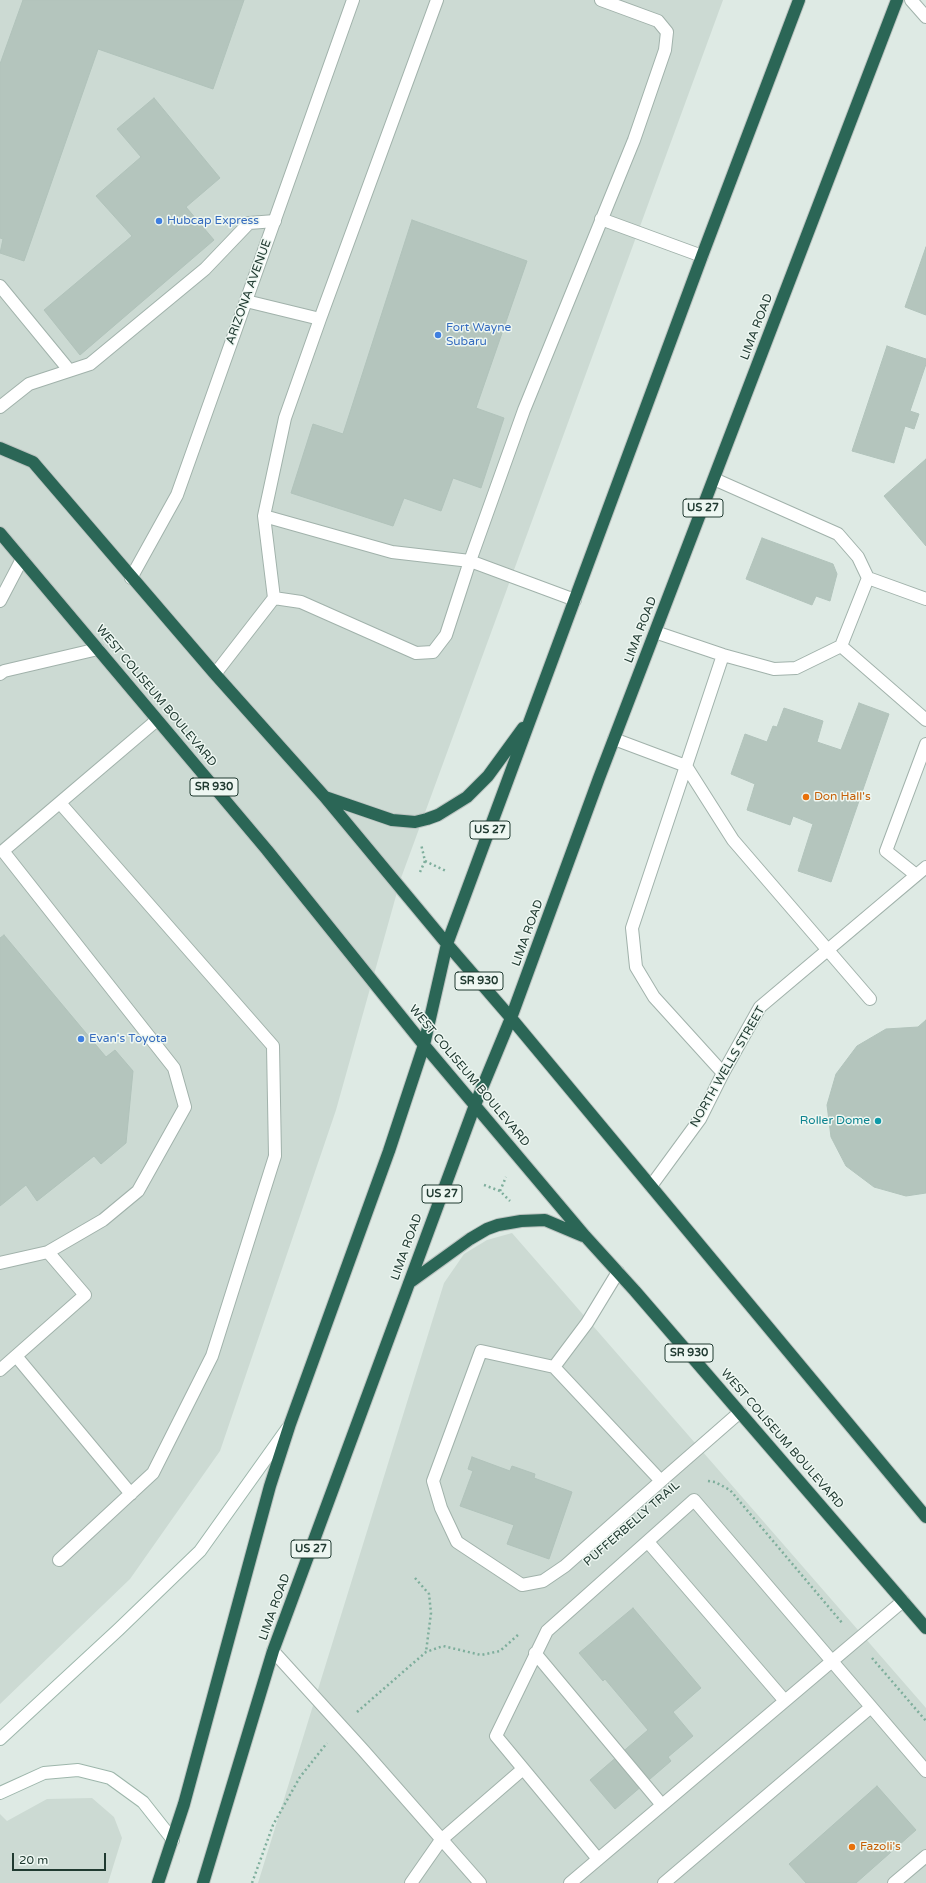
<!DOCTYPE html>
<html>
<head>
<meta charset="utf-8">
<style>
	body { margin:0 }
	#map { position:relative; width:926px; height:1883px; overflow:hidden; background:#deeae4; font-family:"Varela Round",sans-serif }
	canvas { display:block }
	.scale { position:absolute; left:12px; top:1853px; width:94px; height:18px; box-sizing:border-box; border:2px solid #203a31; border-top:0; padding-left:5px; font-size:12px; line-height:14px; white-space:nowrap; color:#203a31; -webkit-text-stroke:3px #eef7f2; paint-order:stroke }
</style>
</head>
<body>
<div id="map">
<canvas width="926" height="1883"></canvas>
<div class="scale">20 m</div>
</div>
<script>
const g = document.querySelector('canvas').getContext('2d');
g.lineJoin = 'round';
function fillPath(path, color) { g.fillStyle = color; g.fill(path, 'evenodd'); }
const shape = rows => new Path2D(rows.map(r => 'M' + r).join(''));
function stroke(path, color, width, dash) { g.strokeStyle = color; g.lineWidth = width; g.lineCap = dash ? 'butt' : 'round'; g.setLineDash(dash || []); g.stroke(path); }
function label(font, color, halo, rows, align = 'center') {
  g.font = font + ' "Varela Round",sans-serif'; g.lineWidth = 3; g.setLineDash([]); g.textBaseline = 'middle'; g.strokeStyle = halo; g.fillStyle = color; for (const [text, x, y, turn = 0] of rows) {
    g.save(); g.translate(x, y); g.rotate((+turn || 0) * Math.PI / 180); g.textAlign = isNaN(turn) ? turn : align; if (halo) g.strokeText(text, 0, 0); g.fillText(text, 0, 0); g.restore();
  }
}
fillPath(shape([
	[0,0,723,0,401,878,336,1110,220,1451,130,1579,0,1704],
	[512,1233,926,1708,926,1883,258,1883,444,1283,464,1254,487,1240],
	[92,1798,114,1817,122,1838,108,1883,0,1883,0,1814,7,1821,47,1799]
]), '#ccdad3');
const building = shape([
	[23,0,244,0,213,89,98,49,24,261,0,253,3,239,0,238,0,64,23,0],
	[154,98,220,178,186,207,214,240,80,355,44,310,132,236,96,196,141,157,117,129,154,98],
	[412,220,527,261,476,408,504,418,481,488,453,478,441,511,404,498,393,526,291,493,313,424,343,434,412,220],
	[926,247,926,315,905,307,926,247],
	[887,346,926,359,926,364,910,411,919,414,914,429,905,426,894,463,852,451,887,346],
	[926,459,926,546,884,496,926,459],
	[762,538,833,564,837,574,830,601,816,596,812,605,746,579,762,538],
	[859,703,889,714,831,882,798,871,813,824,793,816,790,825,747,810,755,784,731,774,745,734,767,742,773,726,777,727,784,708,823,721,817,742,841,750,859,703],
	[4,935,106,1057,115,1050,133,1071,126,1143,101,1164,94,1156,37,1201,26,1185,0,1206,0,938,4,935],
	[926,1020,926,1193,906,1196,874,1187,846,1166,831,1137,827,1105,836,1074,857,1046,886,1029,918,1027,926,1020],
	[472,1457,510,1471,512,1466,535,1474,534,1478,572,1492,549,1559,507,1544,514,1525,460,1506,473,1471,468,1469,472,1457],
	[633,1608,701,1688,673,1712,693,1736,668,1757,671,1761,615,1809,590,1780,648,1730,605,1679,603,1681,579,1653,633,1608],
	[877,1786,916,1830,856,1883,806,1883,789,1864,877,1786]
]);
fillPath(building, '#b4c5bd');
stroke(building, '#b1c3bb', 1);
const lane = shape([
	[601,219,702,256],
	[0,286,69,370],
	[246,301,320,319],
	[0,407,29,384,90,364,205,269,249,223,275,221],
	[714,479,838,534,858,557,868,578,926,599],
	[264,516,392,552,470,561,575,600],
	[274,598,301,602,416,653,433,652,446,635,470,561,524,410,634,140,665,50,667,32,658,21,601,0],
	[0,601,22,559],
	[655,632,723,655,774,669,796,668,841,646,868,578],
	[841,646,926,720],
	[0,674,4,671,98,649],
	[215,674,274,598,264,516,285,418,320,319,437,0],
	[614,739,686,766,733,840,870,999],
	[916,875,886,851,926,744],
	[723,1073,654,997,636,967,632,928,723,655],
	[0,1263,48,1252,103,1220,138,1191,185,1107,174,1068,3,851,157,720],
	[618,1272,587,1323,554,1367,481,1351,433,1481,441,1508,457,1542,522,1585,543,1581,565,1566,661,1481],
	[16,1356,131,1494],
	[554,1367,661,1481,740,1412],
	[0,1370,85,1295,48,1252],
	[648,1542,785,1701],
	[59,1560,153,1473,212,1356,275,1156,273,1046,60,803],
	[273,1651,363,1750,480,1883],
	[535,1653,662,1805],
	[598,1859,496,1736,547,1631,694,1500,926,1771],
	[411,1883,441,1840,523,1769],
	[570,1883,903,1601],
	[664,1883,871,1707],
	[894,1883,926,1856]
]);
const street = shape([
	[911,0,926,17],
	[131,578,177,495,353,0],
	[651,1186,700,1119,723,1073,760,1007,926,867]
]);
const secondary = shape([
	[0,1739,118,1630,200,1551,287,1429],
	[0,1793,44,1773,78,1770,110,1778,143,1802,173,1840]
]);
const highway = shape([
	[0,448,33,462,215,674,324,796,447,944,511,1018,926,1517],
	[0,533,267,850,424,1045,585,1236,635,1291,926,1628],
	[325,797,392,820,415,822,427,819,438,815,467,797,488,776,523,728],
	[409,1283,470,1239,487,1229,498,1225,521,1221,545,1220,583,1236],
	[158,1883,184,1804,270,1486,290,1424,389,1151,424,1045,447,944,702,256,799,0],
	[203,1883,273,1651,391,1332,475,1105,511,1018,599,778,897,0]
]);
stroke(lane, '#a1b2ab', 14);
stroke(street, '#a1b2ab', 14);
stroke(secondary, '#9db6ab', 14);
stroke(highway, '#bcc4c1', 14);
stroke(shape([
	[425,861,446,871],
	[420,872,425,861,421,844],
	[484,1185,500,1191,510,1201],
	[500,1191,506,1177],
	[708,1481,715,1482,730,1490,843,1624],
	[415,1578,429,1594,431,1613,426,1652],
	[872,1658,926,1721],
	[357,1712,426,1652,443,1646,481,1655,500,1651,519,1634],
	[252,1883,273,1825,300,1777,327,1743]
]), '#7eae9c', 2.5, [2, 3]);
stroke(lane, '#fff', 12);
stroke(street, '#fff', 12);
stroke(secondary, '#fff', 12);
stroke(highway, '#2b6656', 12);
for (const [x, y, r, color] of [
	[159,221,4,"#3f7fe0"],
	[438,335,4,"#3f7fe0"],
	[806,797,4,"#e8710a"],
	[81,1039,4,"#3f7fe0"],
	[878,1121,4,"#0f9aa8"],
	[852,1847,4,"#e8710a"]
]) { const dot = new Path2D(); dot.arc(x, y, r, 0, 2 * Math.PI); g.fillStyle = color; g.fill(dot); stroke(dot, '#eef7f2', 1.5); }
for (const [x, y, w] of [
	[703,508,40],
	[214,787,48],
	[490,830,40],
	[479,981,48],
	[442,1194,40],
	[689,1353,48],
	[311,1549,40]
]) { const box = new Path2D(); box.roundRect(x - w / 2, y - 9, w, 18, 3); g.fillStyle = '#eef7f2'; g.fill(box); stroke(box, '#203a31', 1); }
label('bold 11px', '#203a31', null, [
	["US 27",703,508],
	["SR 930",214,787],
	["US 27",490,830],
	["SR 930",479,981],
	["US 27",442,1194],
	["SR 930",689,1353],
	["US 27",311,1549]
]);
label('12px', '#366cbe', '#eef7f2', [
	["Hubcap Express",167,221],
	["Fort Wayne",446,328],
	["Subaru",446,342],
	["Evan's Toyota",89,1039]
], 'left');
label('12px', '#203a31', '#eef7f2', [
	["ARIZONA AVENUE",249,292,-70],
	["LIMA ROAD",757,327,-69],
	["LIMA ROAD",641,630,-69],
	["WEST COLISEUM BOULEVARD",156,696,50],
	["LIMA ROAD",528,933,-70],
	["NORTH WELLS STREET",728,1067,-60],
	["WEST COLISEUM BOULEVARD",469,1076,50],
	["LIMA ROAD",407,1247,-70],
	["WEST COLISEUM BOULEVARD",782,1439,49],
	["PUFFERBELLY TRAIL",632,1524,-41],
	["LIMA ROAD",275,1607,-70]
]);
label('12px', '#c56008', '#eef7f2', [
	["Don Hall's",814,797],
	["Fazoli's",860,1847]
], 'left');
label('12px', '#0d838f', '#eef7f2', [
	["Roller Dome",870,1121]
], 'right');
</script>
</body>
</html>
